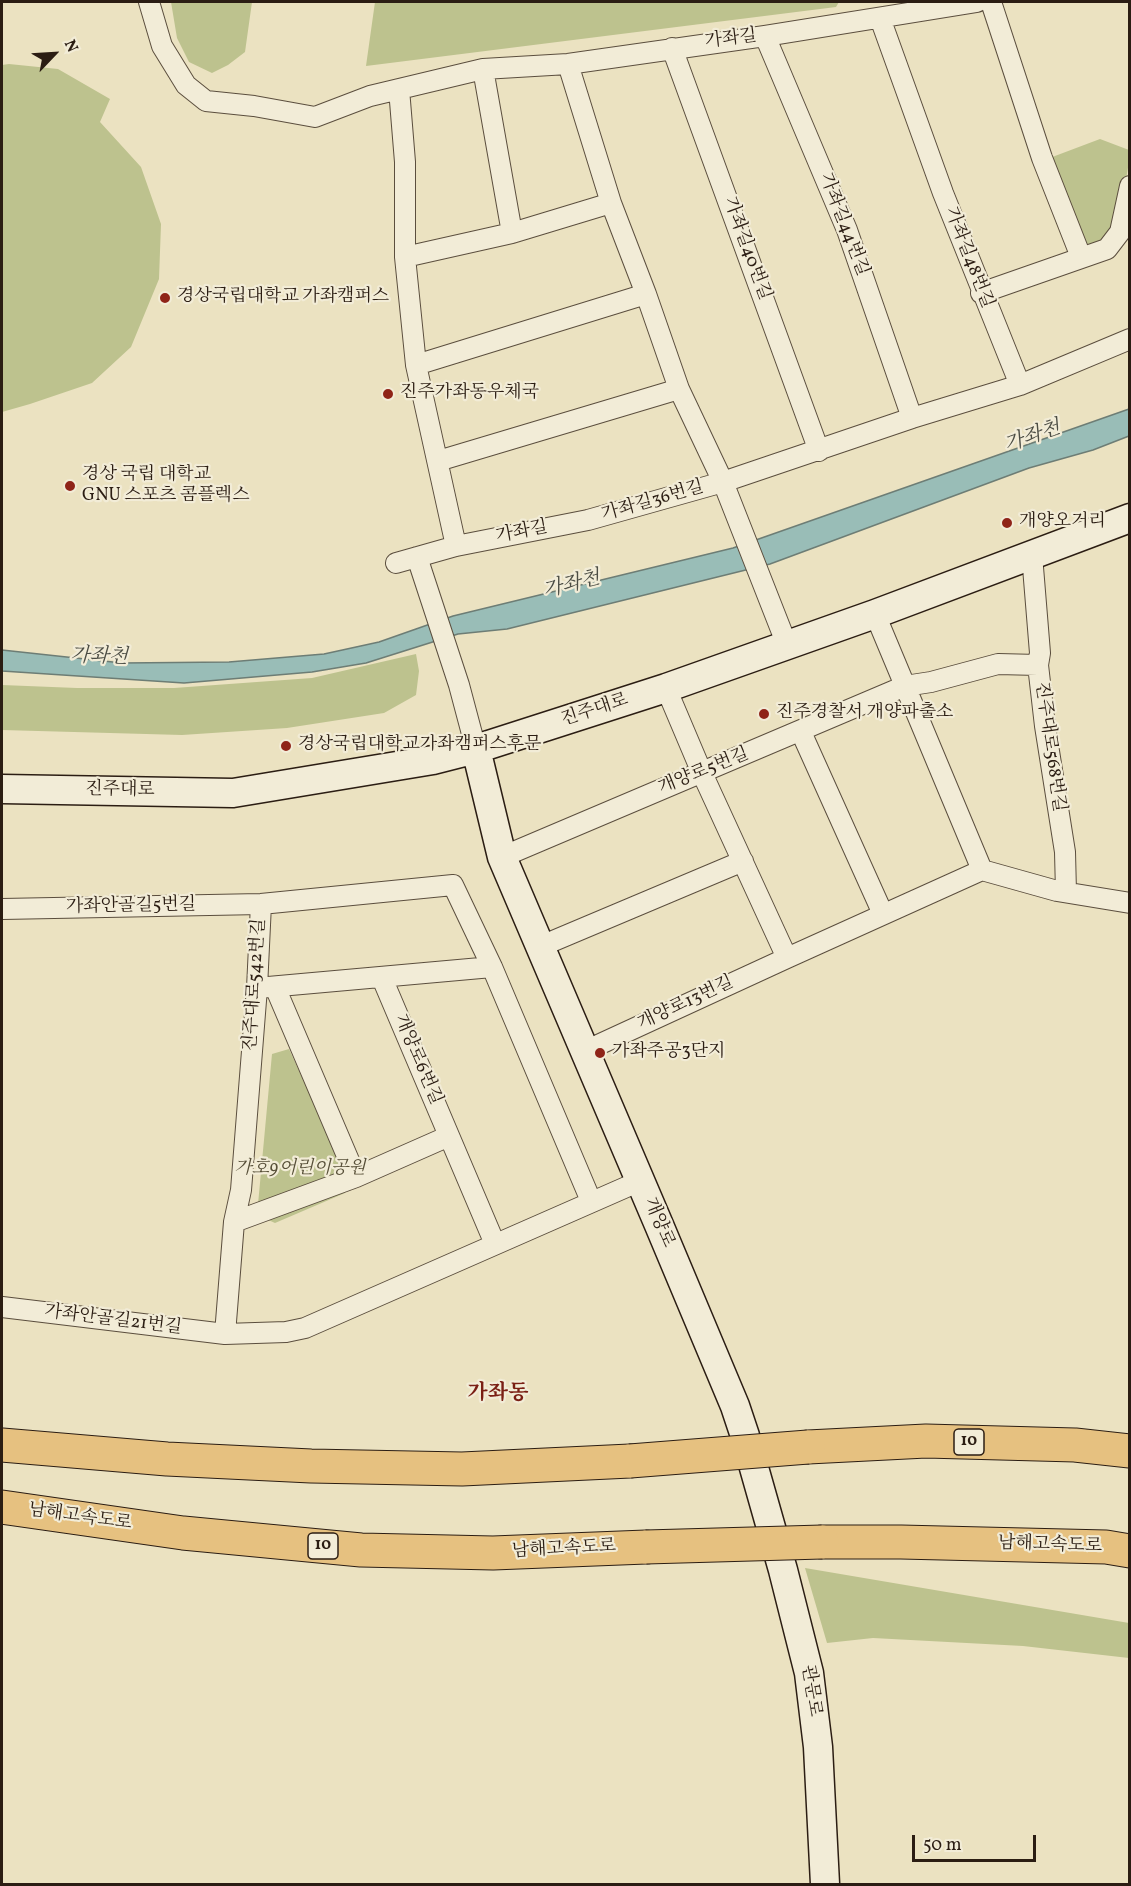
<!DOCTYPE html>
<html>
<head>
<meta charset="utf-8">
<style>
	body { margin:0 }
	#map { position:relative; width:1131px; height:1886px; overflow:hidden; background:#ebe2c1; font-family:Vollkorn,serif }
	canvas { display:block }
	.frame { position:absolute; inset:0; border:3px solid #2b1d13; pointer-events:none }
	.north { position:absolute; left:24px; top:24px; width:60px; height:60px; -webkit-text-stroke:4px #f2ecd7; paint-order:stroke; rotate:65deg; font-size:16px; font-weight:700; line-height:24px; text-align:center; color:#2b1d13 }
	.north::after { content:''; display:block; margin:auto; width:21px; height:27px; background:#2b1d13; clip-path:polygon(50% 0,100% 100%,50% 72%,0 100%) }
	.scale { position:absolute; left:912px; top:1835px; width:124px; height:27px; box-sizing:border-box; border:3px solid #2b1d13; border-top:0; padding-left:8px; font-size:18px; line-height:21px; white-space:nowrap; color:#2b1d13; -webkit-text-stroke:4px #f2ecd7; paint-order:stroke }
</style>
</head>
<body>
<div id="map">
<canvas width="1131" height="1886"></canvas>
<div class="frame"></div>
<div class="north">N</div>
<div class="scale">50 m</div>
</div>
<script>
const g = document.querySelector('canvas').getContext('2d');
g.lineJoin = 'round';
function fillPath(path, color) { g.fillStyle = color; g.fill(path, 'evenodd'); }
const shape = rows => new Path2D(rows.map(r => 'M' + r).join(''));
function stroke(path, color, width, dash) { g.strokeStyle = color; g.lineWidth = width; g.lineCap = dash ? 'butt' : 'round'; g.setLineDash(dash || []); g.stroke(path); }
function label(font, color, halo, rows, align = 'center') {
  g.font = font + ' Vollkorn,"Noto Serif KR",serif'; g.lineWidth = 4.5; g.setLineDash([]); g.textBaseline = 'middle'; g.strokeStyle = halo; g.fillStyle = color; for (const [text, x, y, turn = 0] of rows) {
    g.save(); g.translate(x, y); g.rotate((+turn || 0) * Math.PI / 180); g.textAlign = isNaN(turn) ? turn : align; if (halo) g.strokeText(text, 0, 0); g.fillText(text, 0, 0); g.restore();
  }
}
fillPath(shape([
	[171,2,252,2,245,52,228,65,212,73,189,62,177,38],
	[375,2,839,2,836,7,366,66],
	[9,64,58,69,110,99,100,122,141,167,161,224,159,279,131,347,92,383,30,404,2,412,2,65],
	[1100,139,1129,150,1129,162,1119,219,1102,246,1081,249,1047,159],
	[416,654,419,671,416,695,384,713,287,728,182,735,2,730,2,685,77,688,174,688,312,678],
	[289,1049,348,1177,345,1193,275,1223,257,1215,272,1054],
	[805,1568,1129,1623,1129,1658,1023,1646,873,1638,827,1643]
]), '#bdc28e');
const water = shape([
	[1129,409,1129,436,1093,450,1029,468,770,564,507,629,458,634,366,663,312,672,184,683,2,671,2,650,122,663,229,662,324,654,379,642,453,616,733,548,1129,409]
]);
fillPath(water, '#99bdb7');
stroke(water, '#6d7d75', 1.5);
const street = shape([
	[149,2,162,46,186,85,206,101,254,106,315,117,370,96,483,69,568,64,765,36,977,2],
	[991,2,1042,158,1081,257],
	[880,18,943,193,1020,385],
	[765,36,847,230,912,418],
	[672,48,819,451],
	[568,64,611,203,646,294,679,389,723,482,787,645],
	[399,89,405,162,405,257,416,365,456,546],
	[512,233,611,203],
	[405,257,512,233,483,69],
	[981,293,1107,249,1120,232,1130,186],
	[416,365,646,294],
	[438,461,679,389],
	[1032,555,1040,653,1038,665,1045,726,1065,852,1066,892],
	[417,557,459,685,476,749],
	[396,563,456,546,588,520,723,482,912,418,1020,385,1130,339],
	[875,614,982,870],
	[666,688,702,773,787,958],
	[801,732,883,914],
	[502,857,905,686,931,682,998,664,1038,665],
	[982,870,1057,891,1130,903],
	[2,909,261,904,453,885,492,967,591,1201],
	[539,947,743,861],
	[382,978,495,1244],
	[275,987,356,1177],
	[257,988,492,967],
	[585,1051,787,958,982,870],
	[234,1222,356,1177,449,1136],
	[2,1307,225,1334,286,1332,305,1328,640,1181],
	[225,1334,234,1222,241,1190,257,988,261,904]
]);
const secondary = shape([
	[476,749,502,857,659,1225,735,1406,745,1436,783,1570,809,1673,818,1747,825,1884],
	[2,789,233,793,433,760,476,749,666,688,875,614,1130,518]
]);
const highway = shape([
	[2,1445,167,1459,311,1466,462,1469,630,1461],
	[808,1447,926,1441,1075,1445,1130,1451],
	[2,1507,183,1533,361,1550,493,1553,646,1547],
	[822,1542,901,1542,1106,1547,1130,1551]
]);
stroke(street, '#5b4e3e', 22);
stroke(secondary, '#2b1d13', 31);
stroke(highway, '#2b1d13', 35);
stroke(street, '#f2ecd7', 20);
stroke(secondary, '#f2ecd7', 28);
stroke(highway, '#e6c180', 33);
const highwayBridge = shape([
	[630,1461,808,1447],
	[646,1547,822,1542]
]);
stroke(highwayBridge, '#2b1d13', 35, []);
stroke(highwayBridge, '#e6c180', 33);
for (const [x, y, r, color] of [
	[165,298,6,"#8f2418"],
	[388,394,6,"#8f2418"],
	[70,486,6,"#8f2418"],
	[1007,523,6,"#8f2418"],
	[764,714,6,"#8f2418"],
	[286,746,6,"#8f2418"],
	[600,1053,6,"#8f2418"]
]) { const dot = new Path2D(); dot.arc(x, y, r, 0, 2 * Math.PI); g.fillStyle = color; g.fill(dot); stroke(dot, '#f2ecd7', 2); }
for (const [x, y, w] of [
	[969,1442,30],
	[323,1546,30]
]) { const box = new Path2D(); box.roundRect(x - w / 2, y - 13, w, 26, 4.5); g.fillStyle = '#f2ecd7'; g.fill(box); stroke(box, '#2b1d13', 1.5); }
label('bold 16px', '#2b1d13', null, [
	["10",969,1442],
	["10",323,1546]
]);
label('18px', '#2b1d13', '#f2ecd7', [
	["가좌길",731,40,-7],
	["가좌길44번길",843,225,69],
	["가좌길40번길",746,249,70],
	["가좌길48번길",968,258,69],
	["가좌길36번길",653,502,-16],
	["가좌길",522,533,-11],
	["진주대로",595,711,-18],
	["진주대로568번길",1049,747,82],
	["개양로5번길",704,772,-22],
	["진주대로",120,791,1],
	["가좌안골길5번길",131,907,-1],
	["진주대로542번길",256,985,-86],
	["개양로13번길",686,1004,-25],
	["개양로6번길",417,1060,67],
	["개양로",658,1223,67],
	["가좌안골길21번길",113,1321,7],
	["남해고속도로",80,1518,8],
	["남해고속도로",1050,1546,2],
	["남해고속도로",564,1550,-3],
	["관문로",810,1691,81]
]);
label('18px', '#2b1d13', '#f2ecd7', [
	["경상국립대학교 가좌캠퍼스",177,298],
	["진주가좌동우체국",400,394],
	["경상 국립 대학교",82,476],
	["GNU 스포츠 콤플렉스",82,497],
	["개양오거리",1019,523],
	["진주경찰서 개양파출소",776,714],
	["경상국립대학교가좌캠퍼스후문",298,746],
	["가좌주공3단지",612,1053]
], 'left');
label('italic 18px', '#574f38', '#f2ecd7', [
	["가호9어린이공원",300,1170]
]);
label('italic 20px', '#4c4d44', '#f2ecd7', [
	["가좌천",1033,438,-19],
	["가좌천",572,586,-14],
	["가좌천",99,658,2]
]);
label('bold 21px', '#7a1f14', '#f2ecd7', [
	["가좌동",498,1395]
]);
</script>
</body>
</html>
